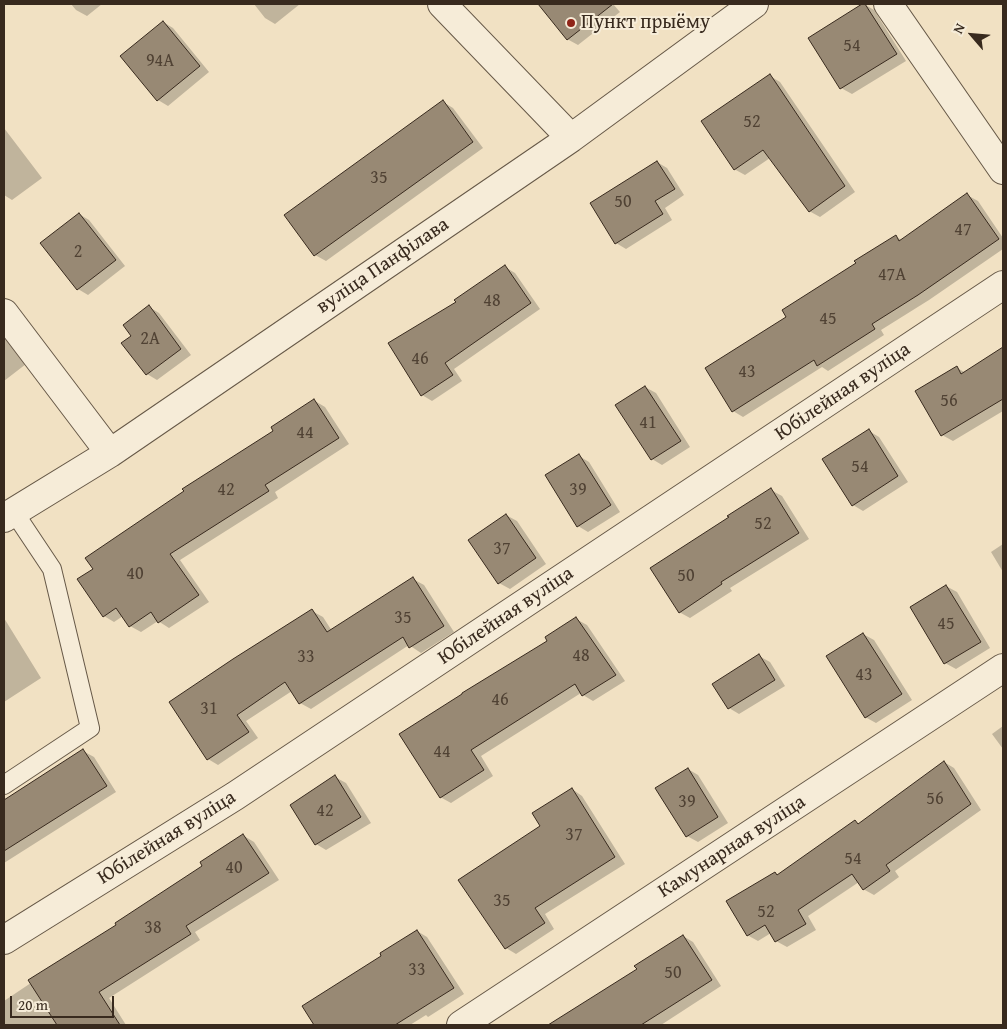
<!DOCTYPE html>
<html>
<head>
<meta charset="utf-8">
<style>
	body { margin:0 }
	#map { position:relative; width:1007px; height:1029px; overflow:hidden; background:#f1e1c3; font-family:"Gentium Book Plus",serif }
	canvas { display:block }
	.frame { position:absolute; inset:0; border:5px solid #382a1e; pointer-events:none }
	.north { position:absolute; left:947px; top:10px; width:50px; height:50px; -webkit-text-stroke:4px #f6ecd8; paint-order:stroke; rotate:297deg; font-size:14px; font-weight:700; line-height:20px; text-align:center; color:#382a1e }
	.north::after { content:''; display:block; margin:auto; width:18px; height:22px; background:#382a1e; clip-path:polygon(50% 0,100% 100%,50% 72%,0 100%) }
	.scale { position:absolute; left:10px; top:996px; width:104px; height:22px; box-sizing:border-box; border:2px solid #382a1e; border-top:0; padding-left:6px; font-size:15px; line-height:18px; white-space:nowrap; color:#382a1e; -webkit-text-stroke:4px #f6ecd8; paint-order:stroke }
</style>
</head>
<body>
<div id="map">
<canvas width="1007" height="1029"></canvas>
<div class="frame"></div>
<div class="north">N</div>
<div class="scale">20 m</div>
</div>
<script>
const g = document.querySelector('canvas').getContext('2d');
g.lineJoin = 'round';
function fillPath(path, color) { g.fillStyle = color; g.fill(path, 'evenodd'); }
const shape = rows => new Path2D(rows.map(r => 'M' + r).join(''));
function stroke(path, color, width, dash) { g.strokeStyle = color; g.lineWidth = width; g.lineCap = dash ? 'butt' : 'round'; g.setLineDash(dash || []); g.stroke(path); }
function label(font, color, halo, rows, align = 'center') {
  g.font = font + ' "Gentium Book Plus",serif'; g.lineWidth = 4; g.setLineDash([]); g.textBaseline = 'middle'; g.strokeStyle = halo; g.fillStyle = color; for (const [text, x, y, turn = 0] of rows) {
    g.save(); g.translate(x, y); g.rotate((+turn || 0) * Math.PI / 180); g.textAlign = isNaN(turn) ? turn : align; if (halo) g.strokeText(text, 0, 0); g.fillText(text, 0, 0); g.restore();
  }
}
fillPath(shape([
	[71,4,102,4,87,16,76,10],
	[254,4,300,4,275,24,265,18],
	[544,4,613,4,620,12,578,45,567,39,541,6],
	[864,4,874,10,906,61,852,94,841,88,810,38],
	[163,22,173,28,209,72,168,106,158,100],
	[770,76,780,82,855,192,820,217,809,211,770,158,745,175,734,169],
	[443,102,453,108,483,148,326,261,315,255,286,215],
	[4,128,42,178,12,200,4,195],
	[657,162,667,168,684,195,665,208,672,220,626,249,616,243],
	[967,195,978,201,1003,238,1003,249,929,300,881,330,884,335,828,371,822,367,743,417,733,411,788,317,857,264,896,237,902,240],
	[79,214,89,220,125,266,88,295,78,289],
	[505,267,515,273,540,309,454,369,462,381,432,401,422,395,457,302],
	[149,307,159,313,191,355,157,380,147,374,133,336],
	[4,336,26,364,4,381],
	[1003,348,1003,411,953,441,942,435,957,368,966,373],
	[645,387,656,393,690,447,662,465,652,459],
	[315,401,325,407,349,444,275,492,278,498,180,560,209,602,169,628,158,621,141,632,130,626,123,616,114,622,104,616,94,569],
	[869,431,879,437,908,482,863,511,853,505],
	[579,456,589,462,620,512,588,532,578,526],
	[771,490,782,496,809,539,730,588,732,591,690,618,679,612],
	[506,515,517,521,546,564,510,589,499,583,470,540],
	[1003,544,1003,572,991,552],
	[413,579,424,585,454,632,421,653,409,645,311,709,300,703,292,691,246,721,258,738,218,765,208,759,170,703,312,611,323,617,332,631],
	[946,586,957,592,990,648,956,669,945,663],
	[4,618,41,678,4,702],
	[576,619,587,625,625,681,593,701,583,695,581,693,481,756,493,776,451,803,440,797,401,734,549,641],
	[863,634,874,640,912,700,876,723,865,717],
	[759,656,770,662,785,686,739,714,729,708],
	[1003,726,1003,749,992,734],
	[83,751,94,757,116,792,4,863,4,801],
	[944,762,954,768,981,810,895,871,899,877,874,895,863,889,859,882,808,916,816,930,787,947,776,941,771,933,758,941,747,935,775,873,778,875,856,822,859,824],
	[688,769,698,775,728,823,698,842,687,836],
	[335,777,346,783,371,823,326,850,316,844,291,805],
	[572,789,582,796,625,864,545,914,554,929,516,954,506,948,460,880,542,826],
	[244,836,254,842,279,880,195,932,200,940,109,998,126,1025,4,1025,4,1001,204,867],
	[417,931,427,937,464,994,428,1017,426,1015,410,1025,315,1025,303,1006,383,956],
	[683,936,693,942,721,986,661,1025,550,1025,638,970]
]), '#0003');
const building = shape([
	[538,4,613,4,567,40,538,4],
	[862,4,865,4,897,54,840,89,808,38,862,4],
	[163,21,200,66,157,101,120,56,163,21],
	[770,74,845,186,809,212,763,150,734,170,701,121,770,74],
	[443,100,473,142,314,256,284,215,443,100],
	[657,161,675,189,655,201,663,214,615,244,590,203,657,161],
	[967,193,999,239,918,295,872,324,875,329,817,366,814,360,732,412,705,368,786,317,782,310,856,263,854,261,896,235,899,241,967,193],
	[79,213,116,260,77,290,40,243,79,213],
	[505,265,531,303,445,363,453,375,421,396,388,343,456,302,454,300,505,265],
	[149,305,181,349,146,375,121,343,131,336,123,325,149,305],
	[1003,347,1003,399,941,436,915,391,957,366,961,374,1003,347],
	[645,386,681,441,651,460,615,405,645,386],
	[314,399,339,438,265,485,269,491,170,554,199,595,158,623,151,612,129,627,116,608,103,617,77,579,93,569,85,558,184,491,182,489,273,431,271,427,314,399],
	[869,429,898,476,852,506,822,459,869,429],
	[579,454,611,505,577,527,545,475,579,454],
	[771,488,799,533,721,582,722,584,679,613,650,568,729,517,727,516,771,488],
	[506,514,536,558,498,584,468,540,506,514],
	[413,577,444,626,409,648,403,637,299,704,285,682,237,715,249,732,207,760,169,702,233,659,312,609,327,632,413,577],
	[946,585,981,642,944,664,910,607,946,585],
	[576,617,616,675,582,696,575,684,471,750,484,770,440,798,399,734,462,694,462,693,547,641,545,637,576,617],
	[863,633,902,694,865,718,826,656,863,633],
	[759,654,775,680,728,709,712,684,759,654],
	[83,749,107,786,4,851,4,800,83,749],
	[944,761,971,804,886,865,890,871,863,890,852,874,798,910,806,924,775,942,765,925,747,936,726,901,775,872,777,875,855,820,858,824,944,761],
	[688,768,718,817,686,837,655,788,688,768],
	[335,775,361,817,315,845,290,805,335,775],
	[572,788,615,857,535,908,545,923,505,949,458,880,540,826,532,813,572,788],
	[243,834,269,873,186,926,191,934,99,992,120,1025,57,1025,28,980,116,925,115,923,202,866,200,862,243,834],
	[417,930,454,988,395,1025,314,1025,302,1006,381,956,380,953,417,930],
	[683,935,712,980,641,1025,548,1025,637,969,634,966,683,935]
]);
fillPath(building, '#988974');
stroke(building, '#382a1e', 1);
const service = shape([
	[4,785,90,728,52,569,14,512]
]);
const minor = shape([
	[442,4,571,138],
	[888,4,1003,170],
	[4,313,110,453],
	[4,518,110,453,571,138,754,4],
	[4,940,235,796,1003,285],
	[461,1025,1003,668]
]);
stroke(service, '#665847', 20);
stroke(minor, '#665847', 30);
stroke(service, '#f6ecd8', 18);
stroke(minor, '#f6ecd8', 28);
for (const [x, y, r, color] of [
	[571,23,5,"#8f2418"]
]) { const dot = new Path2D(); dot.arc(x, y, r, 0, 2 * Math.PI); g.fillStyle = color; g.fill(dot); stroke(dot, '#f6ecd8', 2); }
label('18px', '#504234', null, [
	["54",852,46],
	["94А",160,61],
	["52",752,122],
	["35",379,178],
	["50",623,202],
	["47",963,230],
	["2",78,252],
	["47А",892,275],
	["48",492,301],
	["45",828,319],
	["2А",150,339],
	["46",420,359],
	["43",747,372],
	["56",949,401],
	["41",648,423],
	["44",305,433],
	["54",860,467],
	["42",226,490],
	["39",578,490],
	["52",763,524],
	["37",502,549],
	["40",135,574],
	["50",686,576],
	["35",403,618],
	["45",946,624],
	["48",581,656],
	["33",306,657],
	["43",864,675],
	["46",500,700],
	["31",209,709],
	["44",442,752],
	["56",935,799],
	["39",687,802],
	["42",325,811],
	["37",574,835],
	["54",853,859],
	["40",234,868],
	["35",502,901],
	["52",766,912],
	["38",153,928],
	["33",417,970],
	["50",673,973]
]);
label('20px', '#382a1e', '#f6ecd8', [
	["Пункт прыёму",581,23]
], 'left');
label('20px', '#382a1e', '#f6ecd8', [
	["вуліца Панфілава",383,266,-34],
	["Юбілейная вуліца",843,392,-34],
	["Юбілейная вуліца",506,616,-34],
	["Юбілейная вуліца",167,838,-32],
	["Камунарная вуліца",732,847,-33]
]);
</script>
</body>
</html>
